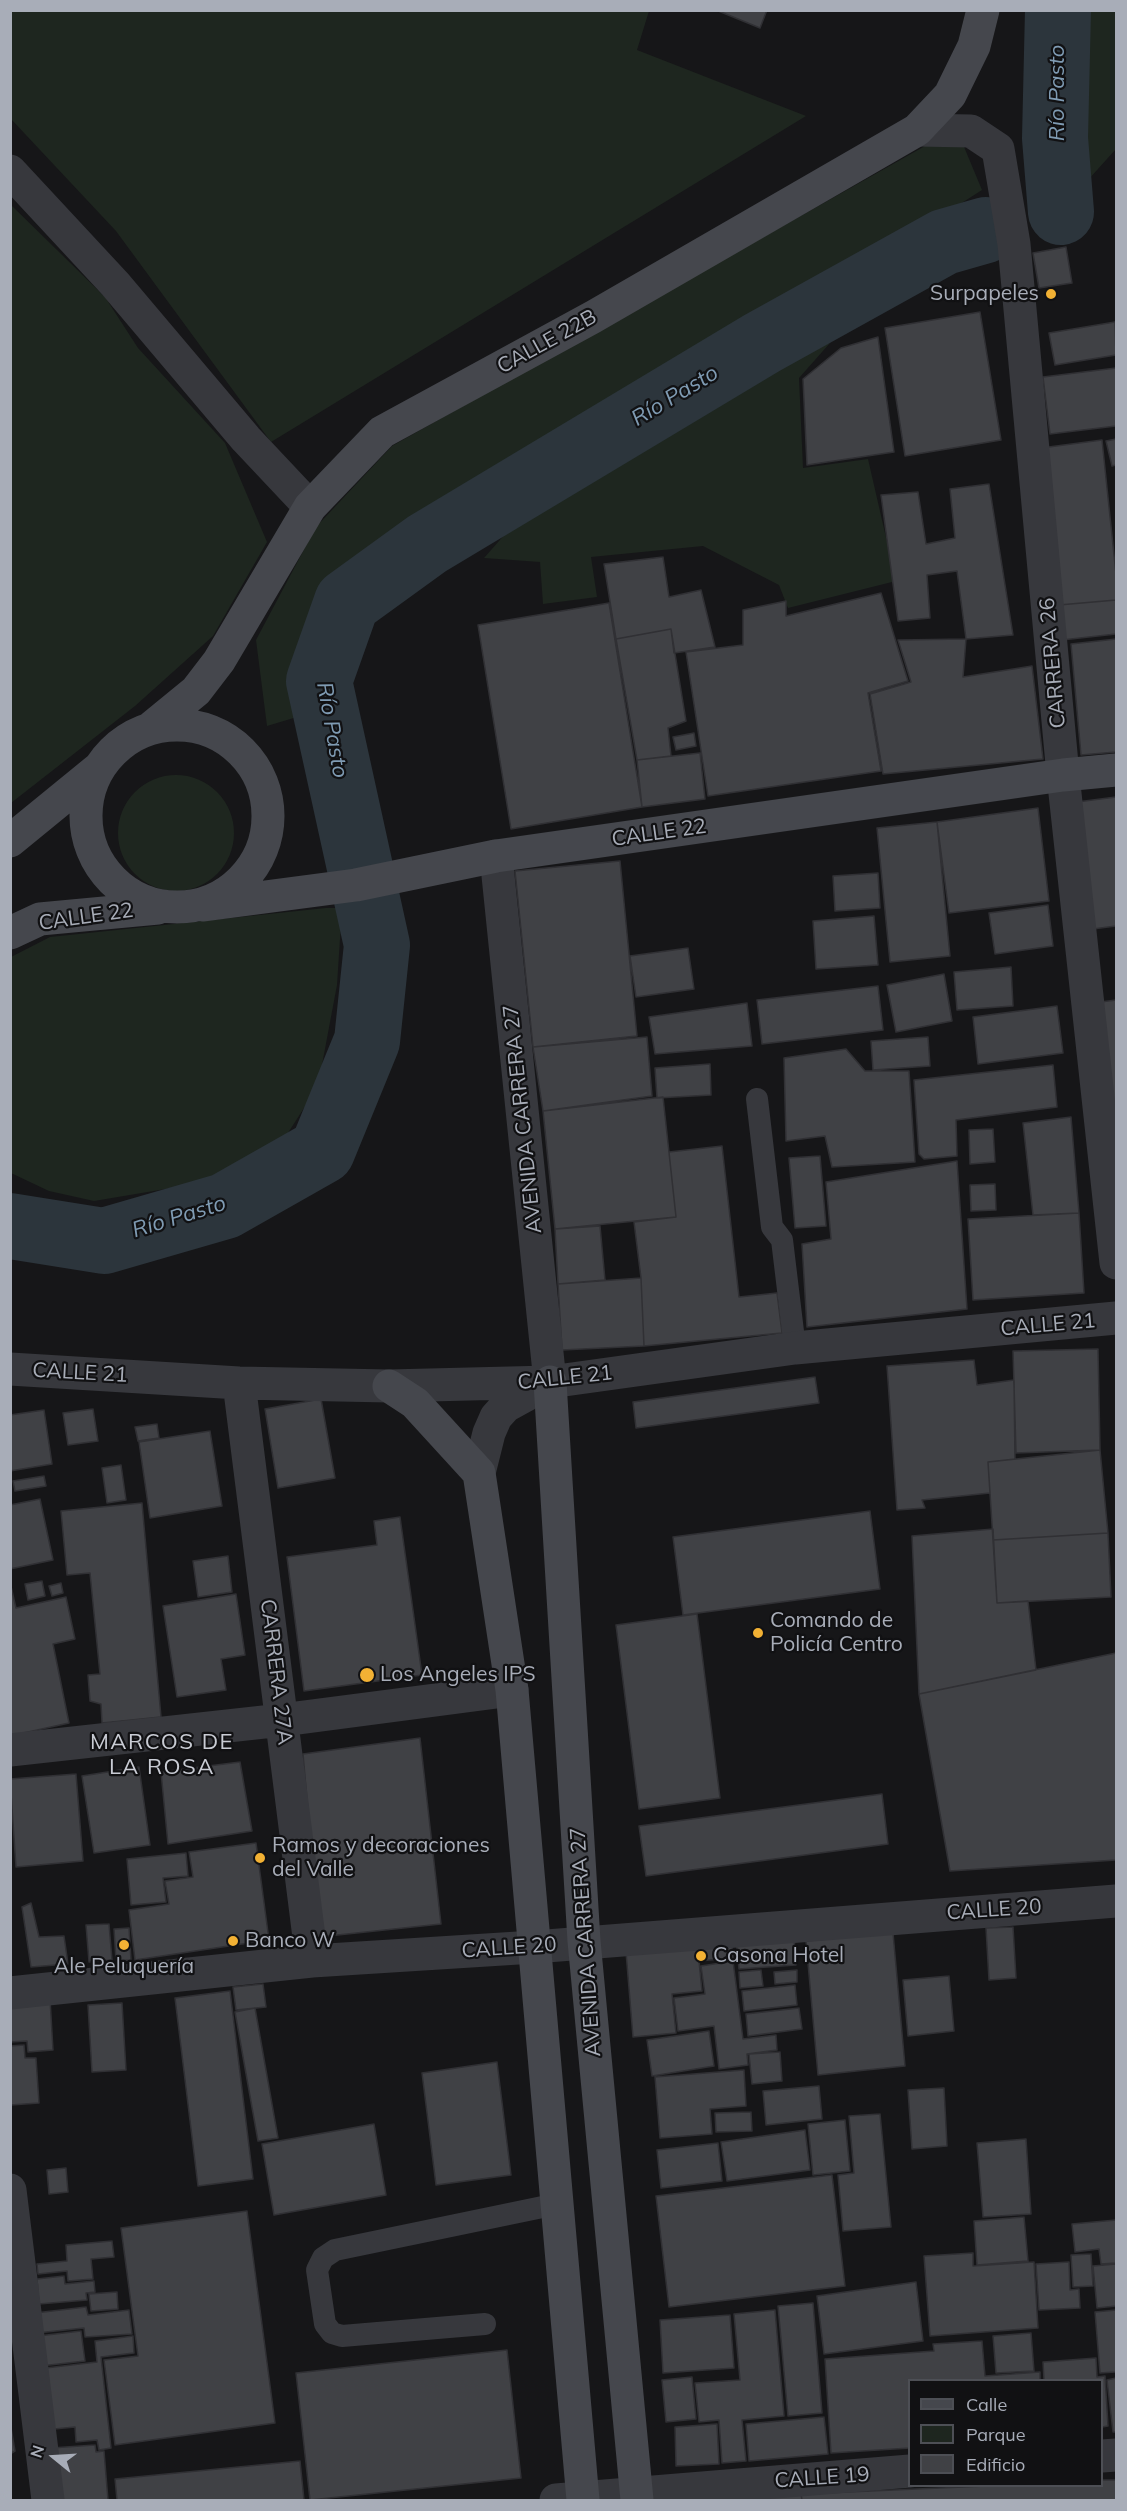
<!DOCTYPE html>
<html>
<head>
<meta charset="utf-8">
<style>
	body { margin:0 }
	#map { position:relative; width:1127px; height:2511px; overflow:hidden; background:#161618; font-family:Mulish,sans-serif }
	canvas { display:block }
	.frame { position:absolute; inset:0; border:12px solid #a8adb8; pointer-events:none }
	.legend { position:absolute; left:908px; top:2379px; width:195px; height:108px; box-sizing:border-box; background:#111113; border:2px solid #4d4f55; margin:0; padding:8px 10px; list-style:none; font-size:18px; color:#a8adb8 }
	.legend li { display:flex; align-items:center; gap:12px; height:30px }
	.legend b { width:30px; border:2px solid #4d4f55 }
	.north { position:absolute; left:24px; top:2427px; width:60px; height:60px; -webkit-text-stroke:4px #111113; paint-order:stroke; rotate:288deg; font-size:16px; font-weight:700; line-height:24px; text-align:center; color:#a8adb8 }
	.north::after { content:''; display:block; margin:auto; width:21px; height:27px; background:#a8adb8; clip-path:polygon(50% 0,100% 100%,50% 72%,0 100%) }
</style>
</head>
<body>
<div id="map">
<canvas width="1127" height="2511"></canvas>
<div class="frame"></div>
<ul class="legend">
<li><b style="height:8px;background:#45474d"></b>Calle</li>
<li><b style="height:16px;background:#1e261f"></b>Parque</li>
<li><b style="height:16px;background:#404145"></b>Edificio</li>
</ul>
<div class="north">N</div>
</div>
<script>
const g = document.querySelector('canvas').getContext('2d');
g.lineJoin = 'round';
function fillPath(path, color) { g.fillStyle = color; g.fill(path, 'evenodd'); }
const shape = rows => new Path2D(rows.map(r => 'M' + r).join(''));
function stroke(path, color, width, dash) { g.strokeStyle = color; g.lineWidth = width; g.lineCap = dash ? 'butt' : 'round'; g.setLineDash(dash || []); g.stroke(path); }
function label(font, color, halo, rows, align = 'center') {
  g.font = font + ' Mulish,sans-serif'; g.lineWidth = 4.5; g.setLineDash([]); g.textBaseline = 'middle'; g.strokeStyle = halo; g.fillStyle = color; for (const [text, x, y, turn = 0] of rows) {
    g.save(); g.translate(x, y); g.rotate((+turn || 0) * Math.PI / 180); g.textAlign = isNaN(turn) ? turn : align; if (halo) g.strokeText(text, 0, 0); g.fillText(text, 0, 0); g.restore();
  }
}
fillPath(shape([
	[11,10,649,11,637,50,806,116,271,442,116,231,11,119],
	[1077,11,1116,11,1116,149,1079,190,1066,169,1069,50],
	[941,137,962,142,982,190,427,544,347,602,319,681,324,713,297,717,267,726,256,640,316,527,392,446],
	[10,204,105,297,138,348,225,443,267,542,213,636,135,706,11,803],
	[830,343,799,378,803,468,868,459,896,581,788,608,779,585,703,546,591,557,597,597,543,604,540,562,484,558,543,491,731,376],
	'118 833a58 58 0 1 1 116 0a58 58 0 1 1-116 0Z',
	[326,908,342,908,337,985,318,1086,279,1147,225,1179,94,1201,49,1191,11,1173,11,957,50,937]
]), '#1e261f');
stroke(shape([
	[1058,10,1055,138,1061,212],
	[10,1226,104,1241,225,1206,322,1151,367,1041,377,945,319,681,347,602,427,544,762,343,944,242,986,230]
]), '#2c353c', 66);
const building = shape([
	[716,10,767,10,760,28,716,10],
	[1066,247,1072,283,1039,288,1033,253,1066,247],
	[980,312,1001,440,905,456,885,328,980,312],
	[1115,322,1116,355,1055,365,1049,333,1115,322],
	[878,337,894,452,807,465,803,379,841,348,878,337],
	[1116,368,1116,426,1050,434,1043,377,1116,368],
	[1116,439,1116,465,1112,466,1106,441,1116,439],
	[1102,440,1116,574,1116,600,1059,605,1041,448,1102,440],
	[989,484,1013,635,966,639,957,571,927,575,930,618,898,621,881,495,918,492,926,544,955,538,950,489,989,484],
	[663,557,669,597,701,590,715,647,674,653,671,629,616,639,604,564,663,557],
	[881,593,908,681,868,693,881,771,708,796,686,652,743,645,743,610,786,601,786,616,881,593],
	[1116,600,1116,634,1062,640,1059,605,1116,600],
	[609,603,642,807,511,829,478,625,609,603],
	[671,629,686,721,668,728,671,756,637,760,616,639,671,629],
	[966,639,963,677,1032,666,1043,759,883,774,870,694,911,682,898,640,966,639],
	[1116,639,1116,752,1081,755,1071,644,1116,639],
	[694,733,696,746,676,750,673,737,694,733],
	[700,753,705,799,642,807,637,760,700,753],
	[1116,797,1116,926,1085,930,1069,803,1116,797],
	[1038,808,1049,901,949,913,937,822,1038,808],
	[937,822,950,956,890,962,877,828,937,822],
	[620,861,637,1036,533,1047,515,871,620,861],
	[878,873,880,908,835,911,833,876,878,873],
	[1048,905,1053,946,995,954,989,913,1048,905],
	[874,916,878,965,816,969,813,921,874,916],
	[688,948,694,989,636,997,630,956,688,948],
	[1011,967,1013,1006,957,1010,954,972,1011,967],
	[944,974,952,1021,896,1032,887,985,944,974],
	[878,986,883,1030,762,1044,757,1000,878,986],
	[1116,1000,1116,1158,1093,1003,1116,1000],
	[747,1003,752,1046,655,1054,649,1017,747,1003],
	[1057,1006,1063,1053,978,1064,973,1017,1057,1006],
	[647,1037,652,1096,543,1111,533,1047,647,1037],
	[928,1037,930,1066,873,1070,871,1041,928,1037],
	[846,1049,865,1071,909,1071,915,1162,832,1167,825,1136,786,1141,784,1058,846,1049],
	[710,1064,711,1095,657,1098,655,1068,710,1064],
	[1053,1065,1057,1107,956,1120,957,1156,924,1159,919,1154,914,1080,1053,1065],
	[663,1097,676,1217,555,1229,543,1111,663,1097],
	[1071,1117,1079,1213,1033,1215,1023,1123,1071,1117],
	[993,1129,995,1162,970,1164,969,1130,993,1129],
	[722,1146,739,1297,777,1293,782,1333,644,1346,641,1278,634,1222,676,1217,669,1152,722,1146],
	[820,1156,826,1226,795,1228,789,1158,820,1156],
	[957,1161,967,1309,807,1327,802,1244,831,1239,826,1182,957,1161],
	[995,1184,996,1210,971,1211,970,1185,995,1184],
	[1079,1213,1084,1293,973,1300,968,1219,1079,1213],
	[600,1226,605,1280,558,1284,555,1229,600,1226],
	[641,1278,644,1346,562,1350,558,1284,641,1278],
	[1098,1349,1100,1450,1016,1453,1013,1351,1098,1349],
	[974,1360,977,1385,1014,1380,1015,1459,988,1462,990,1493,922,1500,925,1508,897,1510,887,1366,974,1360],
	[815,1377,819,1403,636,1428,633,1402,815,1377],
	[321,1399,335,1478,278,1488,265,1409,321,1399],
	[93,1409,98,1441,68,1445,63,1413,93,1409],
	[44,1410,52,1464,10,1471,10,1415,44,1410],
	[157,1424,159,1438,138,1441,135,1427,157,1424],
	[210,1431,222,1506,150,1518,139,1442,210,1431],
	[1100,1450,1108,1533,993,1540,988,1462,1100,1450],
	[121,1465,126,1500,107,1503,102,1468,121,1465],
	[44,1476,46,1486,15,1491,13,1481,44,1476],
	[40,1499,53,1560,10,1569,10,1505,40,1499],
	[142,1503,161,1717,102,1723,101,1704,90,1701,88,1675,100,1674,90,1573,67,1575,61,1511,142,1503],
	[870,1511,880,1589,683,1615,673,1537,870,1511],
	[400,1517,422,1675,304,1691,287,1557,377,1545,374,1521,400,1517],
	[993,1529,997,1603,1028,1601,1036,1670,919,1694,912,1536,993,1529],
	[1108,1533,1111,1597,997,1603,993,1540,1108,1533],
	[228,1556,232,1592,198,1597,193,1561,228,1556],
	[42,1581,45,1596,28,1600,25,1584,42,1581],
	[10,1582,16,1608,66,1597,75,1639,53,1644,69,1723,10,1736,10,1582],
	[61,1583,63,1593,52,1596,49,1586,61,1583],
	[236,1594,245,1655,221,1659,226,1690,177,1697,163,1606,236,1594],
	[697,1614,720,1798,639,1809,616,1625,697,1614],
	[1116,1653,1116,1860,950,1871,919,1694,1116,1653],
	[420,1738,441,1924,319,1937,303,1754,420,1738],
	[240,1762,252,1831,168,1844,161,1772,240,1762],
	[139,1767,150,1845,94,1853,82,1776,139,1767],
	[76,1774,83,1861,16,1867,10,1779,76,1774],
	[882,1794,888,1844,646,1876,639,1826,882,1794],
	[256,1843,269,1940,135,1960,129,1910,169,1904,165,1881,193,1877,189,1852,256,1843],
	[186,1853,188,1876,163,1878,166,1902,131,1905,127,1859,186,1853],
	[31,1903,39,1937,64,1936,68,1964,31,1967,22,1907,31,1903],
	[109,1924,112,1960,89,1962,86,1925,109,1924],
	[1013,1927,1016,1978,989,1980,986,1928,1013,1927],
	[129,1928,131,1960,116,1961,114,1929,129,1928],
	[893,1933,905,2066,818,2075,806,1941,893,1933],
	[794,1937,796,1965,739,1969,736,1941,794,1937],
	[732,1942,733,1958,699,1961,702,1991,672,1994,676,2033,633,2037,626,1952,732,1942],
	[733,1961,743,2039,776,2035,777,2050,747,2054,748,2065,719,2069,714,2026,678,2031,674,1998,705,1994,701,1966,733,1961],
	[761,1970,763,1986,740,1988,739,1972,761,1970],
	[797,1970,797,1982,775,1984,774,1972,797,1970],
	[949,1976,954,2031,908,2036,903,1980,949,1976],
	[263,1984,266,2007,236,2010,233,1987,263,1984],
	[795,1985,797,2005,744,2011,742,1991,795,1985],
	[230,1991,253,2179,198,2186,175,1998,230,1991],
	[50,1999,53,2050,28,2052,27,2041,10,2042,10,2001,50,1999],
	[122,2003,126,2070,92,2072,88,2005,122,2003],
	[255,2008,278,2138,258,2141,235,2012,255,2008],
	[799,2008,802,2029,748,2036,746,2014,799,2008],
	[709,2031,714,2066,652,2076,647,2040,709,2031],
	[24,2045,25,2058,36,2058,39,2103,11,2105,10,2046,24,2045],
	[780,2052,782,2081,752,2084,749,2054,780,2052],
	[497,2062,511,2175,436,2185,422,2073,497,2062],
	[744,2070,746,2106,710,2109,712,2134,660,2138,655,2077,744,2070],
	[819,2086,822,2119,766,2125,763,2091,819,2086],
	[944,2088,947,2146,912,2149,908,2090,944,2088],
	[751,2112,752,2131,716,2132,715,2113,751,2112],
	[880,2114,891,2227,843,2231,838,2175,854,2173,849,2116,880,2114],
	[845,2120,850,2171,813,2175,808,2124,845,2120],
	[374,2124,386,2195,274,2215,262,2144,374,2124],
	[805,2130,810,2170,727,2181,721,2142,805,2130],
	[1026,2139,1031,2214,983,2217,977,2143,1026,2139],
	[718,2143,722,2181,661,2188,657,2150,718,2143],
	[66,2168,68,2192,49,2194,47,2170,66,2168],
	[832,2175,845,2286,669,2307,656,2196,832,2175],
	[247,2211,275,2423,115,2445,104,2360,138,2356,121,2228,247,2211],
	[1024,2217,1028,2261,977,2265,974,2221,1024,2217],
	[1116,2220,1116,2263,1101,2264,1099,2249,1075,2252,1072,2224,1116,2220],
	[112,2241,114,2257,91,2259,93,2279,68,2281,67,2271,38,2274,37,2264,67,2261,66,2245,112,2241],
	[973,2253,973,2266,1034,2262,1038,2328,930,2336,924,2256,973,2253],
	[1091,2254,1093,2286,1073,2287,1071,2255,1091,2254],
	[1069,2262,1070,2290,1079,2289,1080,2308,1039,2310,1036,2264,1069,2262],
	[1116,2264,1116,2306,1097,2308,1093,2266,1116,2264],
	[64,2276,65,2284,94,2281,95,2292,86,2293,87,2300,39,2304,37,2279,64,2276],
	[916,2282,923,2341,824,2354,817,2296,916,2282],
	[117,2292,118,2309,91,2311,89,2294,117,2292],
	[813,2303,822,2413,788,2416,778,2306,813,2303],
	[86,2307,88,2315,129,2310,132,2334,85,2337,84,2328,37,2333,35,2313,86,2307],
	[775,2310,784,2416,742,2420,746,2461,722,2463,719,2420,699,2422,695,2383,740,2380,734,2314,775,2310],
	[1116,2310,1116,2372,1100,2373,1095,2312,1116,2310],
	[730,2315,734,2368,663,2373,660,2320,730,2315],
	[81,2331,85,2361,41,2366,38,2336,81,2331],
	[1031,2333,1034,2371,996,2373,993,2336,1031,2333],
	[133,2336,134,2353,101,2357,111,2448,99,2450,97,2440,76,2442,75,2427,44,2430,37,2369,97,2362,95,2341,133,2336],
	[982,2341,985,2376,1040,2372,1040,2380,910,2380,910,2448,831,2453,825,2359,934,2351,933,2344,982,2341],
	[507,2350,521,2478,310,2500,296,2373,507,2350],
	[1096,2358,1097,2377,1105,2376,1108,2426,1102,2427,1102,2380,1044,2380,1043,2362,1096,2358],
	[692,2377,696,2419,666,2422,662,2380,692,2377],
	[1116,2378,1116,2432,1113,2432,1107,2380,1116,2378],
	[824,2417,828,2454,749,2461,746,2424,824,2417],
	[10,2422,15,2451,10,2454,10,2422],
	[717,2424,719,2464,676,2466,675,2427,717,2424],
	[95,2445,96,2452,104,2451,108,2500,55,2500,51,2448,95,2445],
	[300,2461,304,2500,117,2500,115,2479,300,2461],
	[1102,2480,1116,2480,1116,2500,802,2500,801,2494,986,2486,1102,2486,1102,2480],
	[801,2494,802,2500,746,2500,801,2494]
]);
fillPath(building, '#404145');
stroke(building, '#303034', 1.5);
stroke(shape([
	[757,1099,772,1227,782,1240,795,1348],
	[485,2324,342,2336,332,2333,325,2324,317,2270,323,2258,335,2250,557,2204]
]), '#37383d', 22);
stroke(shape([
	[917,130,971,131,998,149,1014,244,1063,775,1116,1263],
	[10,171,115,284,246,439,310,507],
	[496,856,550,1382],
	[10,1369,239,1383,389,1386,550,1382,795,1348,1116,1318],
	[239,1383,312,1961],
	[479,1473,489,1433,496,1417,506,1406,546,1384],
	[10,1750,282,1720,512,1690],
	[10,1993,312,1961,534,1947,1116,1901],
	[10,2190,48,2500]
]), '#37383d', 33);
stroke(shape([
	[1102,2456,1116,2455],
	[556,2500,910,2471]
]), '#37383d', 33);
stroke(shape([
	'86 816a91 91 0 1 1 182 0a91 91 0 1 1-182 0Z',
	[152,727,196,691,219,661,310,507,382,432,593,317,917,130,950,95,974,46,983,10],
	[10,841,98,769],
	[204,905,356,885,496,856,1063,775,1116,770],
	[10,933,40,919,158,908],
	[550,1382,584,1941,637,2500],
	[389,1386,415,1403,479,1473,512,1690,583,2500]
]), '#45474d', 33);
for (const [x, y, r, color] of [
	[1051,294,6,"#f2b134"],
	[758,1633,6,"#f2b134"],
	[367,1675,8,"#f2b134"],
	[260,1858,6,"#f2b134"],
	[233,1941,6,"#f2b134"],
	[124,1945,6,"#f2b134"],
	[701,1956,6,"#f2b134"]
]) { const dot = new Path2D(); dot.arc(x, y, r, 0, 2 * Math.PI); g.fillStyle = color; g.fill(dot); stroke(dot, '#111113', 2); }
label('21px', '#a8adb8', '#111113', [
	["Surpapeles",1039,294,"right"],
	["Comando de",770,1621],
	["Policía Centro",770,1645],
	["Los Angeles IPS",380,1675],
	["Ramos y decoraciones",272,1846],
	["del Valle",272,1870],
	["Banco W",245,1941],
	["Casona Hotel",713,1956],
	["Ale Peluquería",124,1967,"center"]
], 'left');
label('21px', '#a8adb8', '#111113', [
	["CALLE 22B",547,342,-29],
	["CARRERA 26",1053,663,-95],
	["CALLE 22",659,833,-8],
	["CALLE 22",86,917,-8],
	["AVENIDA CARRERA 27",523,1119,-96],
	["CALLE 21",1048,1325,-5],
	["CALLE 21",80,1373,3],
	["CALLE 21",565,1378,-6],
	["CARRERA 27A",276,1672,83],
	["CALLE 20",994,1910,-4],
	["AVENIDA CARRERA 27",586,1942,-94],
	["CALLE 20",509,1948,-4],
	["CALLE 19",822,2478,-4]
]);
label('italic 22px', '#7f9bb3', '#111113', [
	["Río Pasto",1057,93,-90],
	["Río Pasto",675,396,-31],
	["Río Pasto",332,730,80],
	["Río Pasto",179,1217,-17]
]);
g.letterSpacing = '1.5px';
label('22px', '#c9ccd4', '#111113', [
	["MARCOS DE",162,1742],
	["LA ROSA",162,1767]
]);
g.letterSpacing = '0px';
</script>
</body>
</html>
